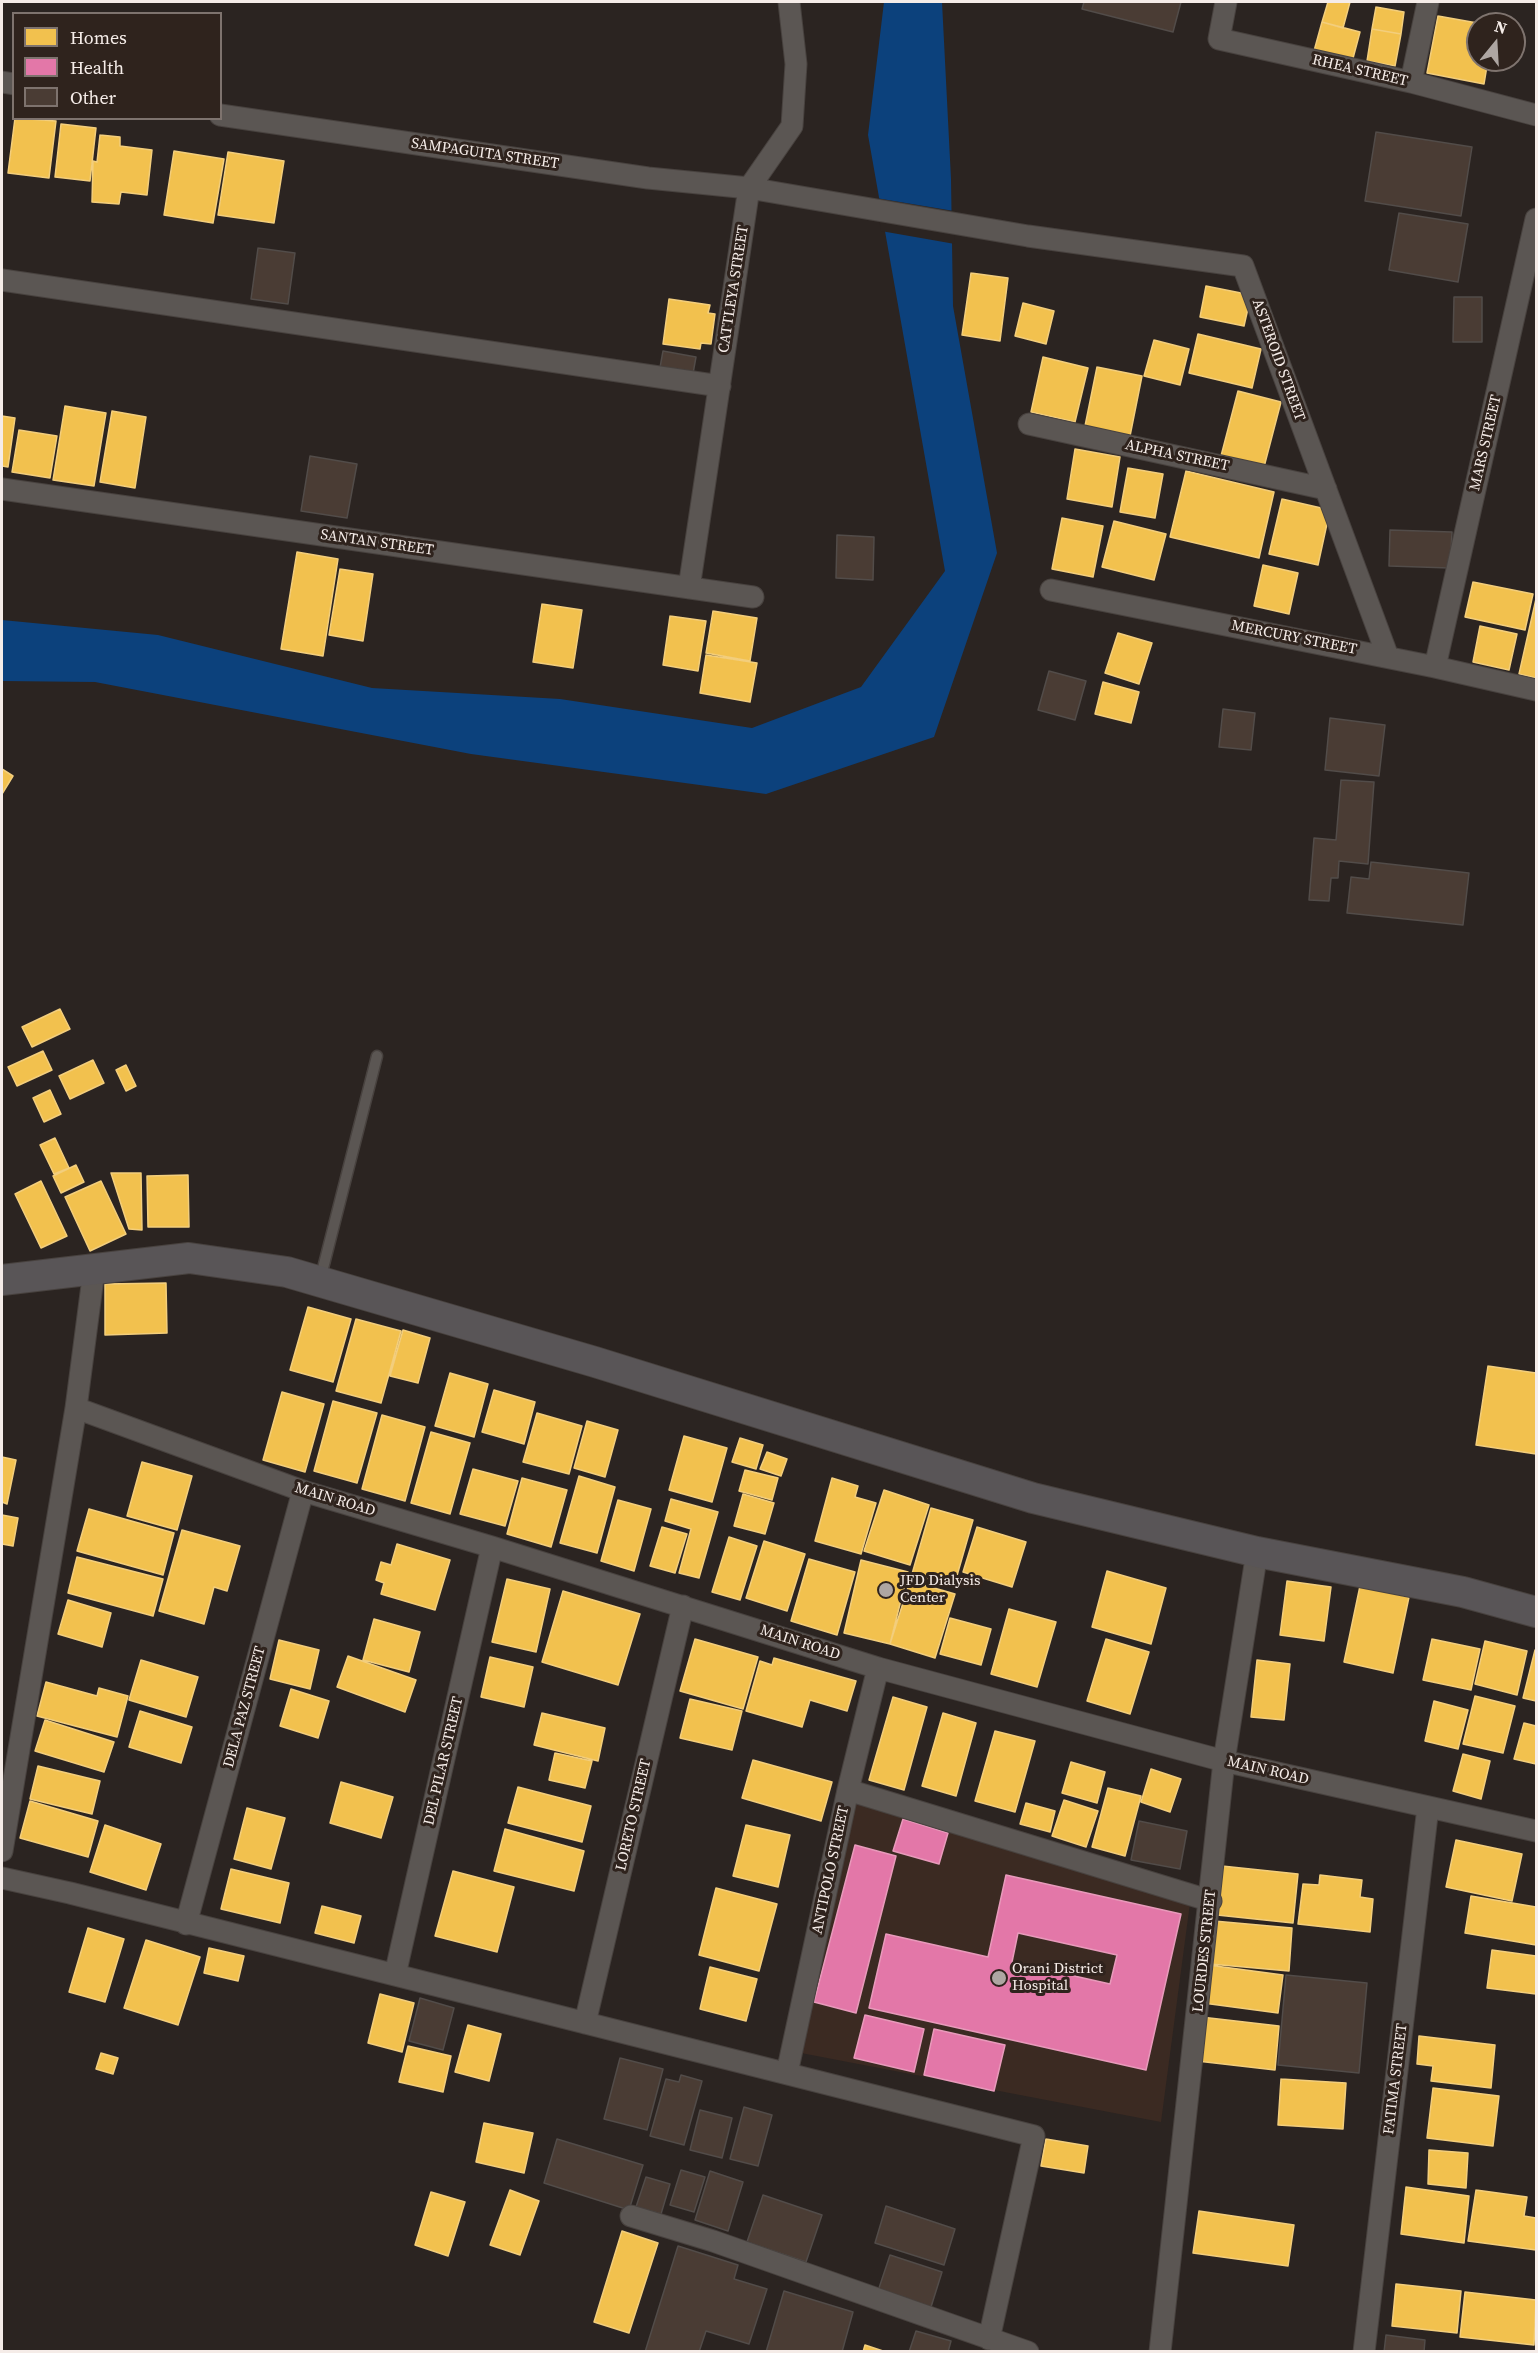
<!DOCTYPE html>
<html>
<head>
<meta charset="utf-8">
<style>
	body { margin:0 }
	#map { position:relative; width:1538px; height:2353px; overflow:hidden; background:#2b2421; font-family:"Source Serif 4",serif }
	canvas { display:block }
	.frame { position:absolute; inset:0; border:3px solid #f5ece8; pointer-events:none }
	.legend { position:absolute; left:12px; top:12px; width:210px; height:108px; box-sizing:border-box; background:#2f231d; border:2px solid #7e736e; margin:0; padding:8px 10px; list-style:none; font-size:18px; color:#f5ece8 }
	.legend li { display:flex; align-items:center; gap:12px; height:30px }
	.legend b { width:30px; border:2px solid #7e736e }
	.north { position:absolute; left:1466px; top:12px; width:60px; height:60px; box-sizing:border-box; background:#2f231d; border:2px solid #7e736e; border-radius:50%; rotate:18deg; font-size:16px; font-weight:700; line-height:24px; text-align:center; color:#f5ece8 }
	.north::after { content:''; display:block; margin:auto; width:21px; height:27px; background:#aea6a2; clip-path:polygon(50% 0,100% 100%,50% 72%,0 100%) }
</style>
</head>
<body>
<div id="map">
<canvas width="1538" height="2353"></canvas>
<div class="frame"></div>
<ul class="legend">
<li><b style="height:16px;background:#f2c14e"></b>Homes</li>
<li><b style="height:16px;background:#e377a8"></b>Health</li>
<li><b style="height:16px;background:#4a3c34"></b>Other</li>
</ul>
<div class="north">N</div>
</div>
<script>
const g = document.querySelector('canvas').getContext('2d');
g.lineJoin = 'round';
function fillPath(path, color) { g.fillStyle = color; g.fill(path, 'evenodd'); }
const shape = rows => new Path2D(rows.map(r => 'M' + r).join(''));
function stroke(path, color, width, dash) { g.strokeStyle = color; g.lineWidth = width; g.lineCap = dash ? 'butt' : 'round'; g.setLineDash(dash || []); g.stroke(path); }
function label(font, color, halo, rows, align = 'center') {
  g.font = font + ' "Source Serif 4",serif'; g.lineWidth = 6; g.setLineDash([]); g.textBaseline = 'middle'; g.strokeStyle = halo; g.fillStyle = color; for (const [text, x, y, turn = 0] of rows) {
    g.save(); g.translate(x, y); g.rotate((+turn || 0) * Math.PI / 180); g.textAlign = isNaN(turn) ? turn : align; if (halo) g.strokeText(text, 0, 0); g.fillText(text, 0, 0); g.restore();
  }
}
fillPath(shape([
	[855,1801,1190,1903,1161,2122,801,2053]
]), '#3b2a22');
fillPath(shape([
	[884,2,942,2,951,179,953,306,997,553,934,737,766,794,471,754,95,682,2,681,2,620,158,635,372,688,560,699,752,728,861,687,945,571,868,135]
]), '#0c417c');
fillPath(shape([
	[876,198,954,211,955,244,881,231]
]), '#2b2421');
const homes = shape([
	[1328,2,1350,2,1343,28,1322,22,1328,2],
	[1376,7,1404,12,1401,34,1372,29,1376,7],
	[1438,16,1483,24,1478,24,1478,60,1488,60,1484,84,1427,73,1438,16],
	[1322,22,1360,32,1352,62,1314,51,1322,22],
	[1372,29,1401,34,1395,66,1367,61,1372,29],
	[15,118,56,121,49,178,8,173,15,118],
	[61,124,96,128,90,181,55,177,61,124],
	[100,135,120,137,120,146,152,150,147,195,121,192,119,204,92,202,93,161,97,162,100,135],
	[174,151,224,159,213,223,164,215,174,151],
	[228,152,284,161,274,223,218,215,228,152],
	[971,273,1008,278,1000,341,962,335,971,273],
	[1206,286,1251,295,1244,326,1200,317,1206,286],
	[669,299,710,305,708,313,715,314,711,344,701,343,700,349,663,344,669,299],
	[1023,303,1054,311,1046,344,1015,336,1023,303],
	[1198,334,1261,349,1252,388,1189,373,1198,334],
	[1154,340,1189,349,1180,385,1144,376,1154,340],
	[1043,357,1088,368,1075,422,1031,412,1043,357],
	[1097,367,1142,376,1130,436,1085,426,1097,367],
	[1238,391,1281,402,1264,467,1221,456,1238,391],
	[65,406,106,413,94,486,53,480,65,406],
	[112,411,146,417,135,488,100,482,112,411],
	[2,416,15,418,8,467,2,466,2,416],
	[19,430,57,436,50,478,12,472,19,430],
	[1075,449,1120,457,1112,507,1067,499,1075,449],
	[1128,468,1163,474,1155,518,1120,512,1128,468],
	[1186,471,1274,492,1259,558,1170,537,1186,471],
	[1282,499,1330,510,1318,565,1269,554,1282,499],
	[1062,518,1103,526,1093,577,1052,569,1062,518],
	[1114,521,1166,534,1154,580,1102,567,1114,521],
	[297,552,338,559,323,656,281,649,297,552],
	[1263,565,1298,573,1289,614,1254,606,1263,565],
	[340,569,373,574,363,641,329,635,340,569],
	[1473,582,1533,594,1525,630,1465,617,1473,582],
	[1536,599,1536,678,1519,674,1536,599],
	[542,604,582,610,573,668,533,662,542,604],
	[713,611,757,618,750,661,706,653,713,611],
	[670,616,706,621,698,671,663,665,670,616],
	[1480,626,1517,634,1509,670,1473,662,1480,626],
	[1118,633,1152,643,1139,684,1105,673,1118,633],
	[706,655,757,663,750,702,700,693,706,655],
	[1103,682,1139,692,1131,723,1095,714,1103,682],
	[2,769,13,776,2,794,2,769],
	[60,1009,70,1029,32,1047,22,1027,60,1009],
	[43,1051,52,1070,17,1086,8,1067,43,1051],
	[93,1060,104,1083,70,1099,59,1076,93,1060],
	[126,1065,136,1086,126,1091,116,1070,126,1065],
	[50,1090,61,1114,44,1122,33,1098,50,1090],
	[55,1138,69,1168,54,1174,40,1145,55,1138],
	[76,1165,84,1182,61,1193,53,1176,76,1165],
	[111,1173,141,1173,142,1230,129,1229,111,1173],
	[188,1175,189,1227,148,1227,147,1176,188,1175],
	[41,1181,67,1236,41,1248,15,1194,41,1181],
	[101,1181,126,1234,90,1251,65,1197,101,1181],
	[166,1283,167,1333,105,1335,105,1284,166,1283],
	[308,1307,351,1319,333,1382,290,1370,308,1307],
	[356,1319,401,1331,381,1403,336,1391,356,1319],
	[403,1330,430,1338,418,1383,390,1376,403,1330],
	[1488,1366,1536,1373,1536,1454,1476,1445,1488,1366],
	[450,1373,488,1384,474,1437,435,1426,450,1373],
	[494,1390,535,1402,524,1444,482,1432,494,1390],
	[282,1392,324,1404,305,1472,263,1460,282,1392],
	[333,1401,377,1413,357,1483,314,1471,333,1401],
	[537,1413,582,1426,569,1474,523,1462,537,1413],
	[382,1415,425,1427,405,1501,362,1489,382,1415],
	[587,1421,618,1430,605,1477,574,1468,587,1421],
	[431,1432,470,1443,450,1514,411,1503,431,1432],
	[684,1436,727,1448,712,1502,669,1490,684,1436],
	[740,1438,763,1445,756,1469,732,1462,740,1438],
	[767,1452,787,1459,781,1476,760,1469,767,1452],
	[2,1457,16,1460,7,1504,2,1502,2,1457],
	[142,1462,192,1476,177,1530,127,1516,142,1462],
	[473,1469,518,1481,505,1526,460,1514,473,1469],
	[745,1470,778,1478,772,1500,739,1491,745,1470],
	[579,1476,615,1487,597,1553,560,1543,579,1476],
	[522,1478,567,1490,551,1547,507,1534,522,1478],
	[832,1478,858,1486,855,1497,876,1503,861,1554,815,1541,832,1478],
	[884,1490,929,1505,910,1565,864,1551,884,1490],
	[743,1494,774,1503,765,1534,734,1526,743,1494],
	[671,1499,718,1512,699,1578,679,1573,691,1529,665,1521,671,1499],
	[618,1500,651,1509,634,1571,601,1561,618,1500],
	[931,1508,973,1520,954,1586,912,1574,931,1508],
	[89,1509,174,1533,163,1575,77,1551,89,1509],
	[2,1515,18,1518,13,1546,2,1544,2,1515],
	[662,1527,687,1534,675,1573,650,1566,662,1527],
	[977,1527,1026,1542,1012,1587,963,1572,977,1527],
	[182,1530,240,1546,227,1591,214,1587,204,1624,159,1611,182,1530],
	[729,1537,757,1546,740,1600,712,1592,729,1537],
	[764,1541,805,1554,787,1611,746,1598,764,1541],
	[397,1544,450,1560,435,1610,381,1594,384,1583,376,1580,381,1562,391,1565,397,1544],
	[77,1557,163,1579,153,1616,68,1593,77,1557],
	[809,1559,855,1572,837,1635,791,1621,809,1559],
	[861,1560,908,1572,890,1644,844,1633,861,1560],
	[1107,1571,1166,1588,1151,1644,1092,1627,1107,1571],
	[507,1579,550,1589,536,1652,492,1642,507,1579],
	[910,1581,955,1594,935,1658,890,1644,910,1581],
	[1287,1581,1331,1587,1324,1641,1280,1635,1287,1581],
	[1360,1586,1409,1597,1393,1673,1344,1662,1360,1586],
	[563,1591,640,1614,618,1685,542,1662,563,1591],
	[68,1600,111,1613,102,1647,58,1634,68,1600],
	[1009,1609,1056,1622,1037,1687,991,1674,1009,1609],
	[950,1618,991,1629,981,1665,940,1654,950,1618],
	[374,1619,420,1632,409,1672,363,1660,374,1619],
	[695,1639,758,1657,743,1709,680,1691,695,1639],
	[1106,1639,1149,1652,1130,1714,1087,1701,1106,1639],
	[1432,1639,1480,1649,1471,1690,1423,1680,1432,1639],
	[279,1640,319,1650,310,1689,270,1679,279,1640],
	[1485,1641,1527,1651,1517,1695,1475,1684,1485,1641],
	[1535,1650,1536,1651,1536,1701,1523,1698,1535,1650],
	[348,1656,416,1680,405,1712,337,1687,348,1656],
	[490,1657,533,1667,524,1707,481,1697,490,1657],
	[774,1658,856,1681,847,1711,810,1700,802,1727,746,1711,760,1661,772,1665,774,1658],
	[141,1660,198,1677,186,1717,129,1700,141,1660],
	[1257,1660,1290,1664,1284,1720,1251,1717,1257,1660],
	[46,1682,97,1696,99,1688,128,1696,117,1737,37,1716,46,1682],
	[291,1689,329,1701,318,1738,280,1726,291,1689],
	[1475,1696,1515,1706,1503,1753,1463,1744,1475,1696],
	[893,1697,927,1707,904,1790,869,1780,893,1697],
	[690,1699,742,1711,732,1750,680,1738,690,1699],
	[1434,1701,1468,1710,1458,1749,1425,1741,1434,1701],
	[140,1711,192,1727,181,1763,129,1747,140,1711],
	[542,1713,605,1728,598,1761,534,1745,542,1713],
	[943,1713,976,1723,956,1796,922,1786,943,1713],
	[45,1720,114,1742,104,1772,35,1751,45,1720],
	[1524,1723,1536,1726,1536,1764,1514,1759,1524,1723],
	[995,1731,1035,1741,1015,1812,975,1801,995,1731],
	[555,1753,592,1761,585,1788,549,1780,555,1753],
	[1463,1754,1490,1761,1481,1799,1453,1791,1463,1754],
	[753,1760,832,1782,821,1821,742,1798,753,1760],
	[1071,1762,1105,1772,1097,1803,1062,1793,1071,1762],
	[38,1766,100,1781,92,1814,30,1799,38,1766],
	[1151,1769,1181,1779,1170,1812,1141,1802,1151,1769],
	[341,1782,393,1797,381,1838,330,1823,341,1782],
	[518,1787,591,1806,582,1842,508,1823,518,1787],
	[1108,1788,1141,1796,1125,1856,1092,1847,1108,1788],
	[1064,1800,1098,1811,1086,1847,1052,1836,1064,1800],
	[30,1801,98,1821,88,1857,20,1838,30,1801],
	[1026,1803,1055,1811,1050,1832,1020,1824,1026,1803],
	[247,1808,285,1818,271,1869,234,1859,247,1808],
	[105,1825,161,1844,146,1890,90,1872,105,1825],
	[746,1825,790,1835,778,1887,733,1876,746,1825],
	[505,1829,584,1851,574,1891,494,1871,505,1829],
	[1456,1840,1522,1854,1512,1901,1446,1887,1456,1840],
	[1222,1866,1298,1874,1293,1923,1217,1915,1222,1866],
	[231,1869,289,1883,280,1923,221,1909,231,1869],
	[453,1871,514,1887,497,1952,435,1936,453,1871],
	[1320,1875,1362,1880,1360,1897,1373,1899,1370,1932,1298,1924,1303,1884,1319,1885,1320,1875],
	[716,1888,777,1904,759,1971,699,1955,716,1888],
	[1471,1896,1536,1907,1536,1945,1465,1933,1471,1896],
	[322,1906,361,1916,354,1943,315,1933,322,1906],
	[1214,1921,1292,1928,1289,1971,1210,1964,1214,1921],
	[88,1928,124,1939,105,2002,69,1992,88,1928],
	[146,1940,200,1957,178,2025,124,2008,146,1940],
	[209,1948,244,1956,238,1981,204,1973,209,1948],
	[1492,1950,1536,1956,1536,1994,1487,1988,1492,1950],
	[1208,1965,1283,1975,1278,2013,1203,2003,1208,1965],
	[710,1967,757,1979,746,2021,700,2009,710,1967],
	[380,1994,414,2003,402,2052,368,2043,380,1994],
	[1201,2017,1279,2026,1275,2070,1197,2061,1201,2017],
	[468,2025,501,2034,489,2081,455,2072,468,2025],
	[1419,2036,1495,2045,1491,2088,1431,2081,1433,2066,1417,2064,1419,2036],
	[408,2046,451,2056,443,2092,399,2082,408,2046],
	[101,2053,118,2058,113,2074,96,2069,101,2053],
	[1281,2079,1346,2083,1343,2129,1278,2125,1281,2079],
	[1433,2088,1499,2096,1493,2146,1427,2138,1433,2088],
	[484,2123,533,2133,524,2173,476,2162,484,2123],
	[1046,2139,1088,2146,1084,2173,1041,2166,1046,2139],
	[1429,2150,1468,2153,1466,2188,1428,2184,1429,2150],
	[1406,2187,1469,2196,1464,2243,1401,2234,1406,2187],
	[510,2190,539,2201,520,2255,490,2245,510,2190],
	[1476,2190,1527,2197,1524,2216,1536,2218,1536,2250,1468,2241,1476,2190],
	[431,2192,465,2202,448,2256,415,2245,431,2192],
	[1199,2211,1294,2225,1288,2266,1193,2253,1199,2211],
	[622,2231,658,2243,629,2333,594,2322,622,2231],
	[1396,2284,1461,2291,1457,2333,1392,2326,1396,2284],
	[1465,2292,1536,2300,1534,2345,1460,2337,1465,2292],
	[865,2345,886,2352,863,2352,865,2345]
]);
fillPath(homes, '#f2c14e');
stroke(homes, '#f3ce7c', 1.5);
const health = shape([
	[903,1819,948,1833,939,1864,893,1851,903,1819],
	[855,1845,896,1856,856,2013,814,2002,855,1845],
	[1006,1875,1181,1914,1146,2070,869,2008,886,1934,988,1957,1006,1875],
	[1018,1933,1117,1955,1110,1984,1012,1962,1018,1933],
	[865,2015,924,2029,914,2072,854,2058,865,2015],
	[934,2029,1005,2045,994,2091,924,2075,934,2029]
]);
fillPath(health, '#e377a8');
stroke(health, '#e89abb', 1.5);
const building = shape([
	[1084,2,1181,2,1173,32,1082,9,1084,2],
	[1376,132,1472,147,1461,216,1365,201,1376,132],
	[1399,213,1468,224,1458,282,1389,270,1399,213],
	[258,248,295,253,288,304,251,299,258,248],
	[1454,297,1482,297,1482,342,1453,342,1454,297],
	[663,351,696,357,692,379,659,373,663,351],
	[310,456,357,464,347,518,301,511,310,456],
	[1390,530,1452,532,1450,568,1389,566,1390,530],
	[837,535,874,537,873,580,836,578,837,535],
	[1049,671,1086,681,1075,720,1038,710,1049,671],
	[1223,709,1255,713,1251,750,1219,747,1223,709],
	[1330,718,1385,725,1379,776,1325,770,1330,718],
	[1341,780,1374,782,1368,864,1339,861,1338,878,1331,878,1329,901,1309,900,1314,838,1336,840,1341,780],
	[1371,862,1469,873,1463,925,1347,913,1351,877,1369,879,1371,862],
	[1139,1821,1187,1831,1180,1869,1131,1860,1139,1821],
	[1286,1975,1367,1983,1359,2073,1278,2065,1286,1975],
	[420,1998,454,2008,443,2050,409,2041,420,1998],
	[620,2058,663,2069,647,2130,604,2119,620,2058],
	[681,2075,702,2081,684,2145,650,2136,666,2079,679,2082,681,2075],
	[744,2107,772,2115,758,2166,730,2159,744,2107],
	[700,2110,732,2118,722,2158,690,2150,700,2110],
	[557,2139,643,2165,629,2210,544,2183,557,2139],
	[681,2170,705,2177,694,2212,670,2205,681,2170],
	[710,2171,743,2182,728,2231,695,2220,710,2171],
	[646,2177,670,2184,661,2214,636,2207,646,2177],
	[763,2195,822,2215,806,2262,747,2242,763,2195],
	[886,2206,955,2229,944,2265,875,2243,886,2206],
	[678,2246,738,2265,734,2279,767,2289,749,2344,706,2331,699,2352,645,2352,678,2246],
	[890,2255,942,2272,931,2307,878,2291,890,2255],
	[784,2291,853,2312,842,2352,766,2352,784,2291],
	[916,2331,951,2341,948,2352,909,2352,916,2331],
	[1386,2335,1425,2340,1424,2352,1384,2352,1386,2335]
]);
fillPath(building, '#4a3c34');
stroke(building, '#524c49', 1.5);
const lane = shape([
	[320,1280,377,1056]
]);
const street = shape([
	[1226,2,1219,39,1411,82,1536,115],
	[2,82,14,84],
	[1411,82,1428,2],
	[220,115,648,178,749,188,1028,236,1243,266,1388,657],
	[2,280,720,386],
	[1029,424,1326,489],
	[2,489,753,597],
	[689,588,749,188,792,126,796,64,789,2],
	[1051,590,1435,667,1536,690],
	[1435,667,1536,219],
	[76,1408,303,1491,492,1547,878,1668,1224,1761,1536,1831],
	[848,1790,1211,1901],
	[2,1851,76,1408,94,1270],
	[2,1878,70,1893,1034,2136,989,2339],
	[186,1924,303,1491],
	[395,1975,492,1547],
	[585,2023,683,1606],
	[787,2073,848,1790,878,1668],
	[631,2216,713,2241,1028,2352],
	[1160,2352,1224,1761,1257,1552],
	[1364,2352,1428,1807]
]);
const secondary = shape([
	[2,1280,189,1258,287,1272,595,1362,1033,1498,1257,1552,1463,1592,1536,1612]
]);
stroke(lane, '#48423f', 13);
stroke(street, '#48423f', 23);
stroke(secondary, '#48423f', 32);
stroke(lane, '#5b5653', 10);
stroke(street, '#5b5653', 21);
stroke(secondary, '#595557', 30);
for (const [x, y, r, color] of [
	[886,1590,8,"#aea6a2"],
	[999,1978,8,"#aea6a2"]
]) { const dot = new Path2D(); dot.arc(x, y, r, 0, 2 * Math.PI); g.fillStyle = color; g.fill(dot); stroke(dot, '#2f231d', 2); }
label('15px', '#f5ece8', '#2f231d', [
	["RHEA STREET",1360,71,13],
	["SAMPAGUITA STREET",485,154,8],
	["CATTLEYA STREET",734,289,-81],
	["ASTEROID STREET",1278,360,70],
	["MARS STREET",1486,443,-77],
	["ALPHA STREET",1177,456,12],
	["SANTAN STREET",377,543,8],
	["MERCURY STREET",1294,638,11],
	["MAIN ROAD",335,1500,17],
	["MAIN ROAD",800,1643,18],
	["DELA PAZ STREET",245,1707,-75],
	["DEL PILAR STREET",444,1761,-77],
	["MAIN ROAD",1268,1771,13],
	["LORETO STREET",634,1815,-77],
	["ANTIPOLO STREET",831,1870,-78],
	["LOURDES STREET",1205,1951,-84],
	["FATIMA STREET",1396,2079,-83]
]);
label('15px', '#f5ece8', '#2f231d', [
	["JFD Dialysis",900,1581],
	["Center",900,1598],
	["Orani District",1012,1969],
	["Hospital",1012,1986]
], 'left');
</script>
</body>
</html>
